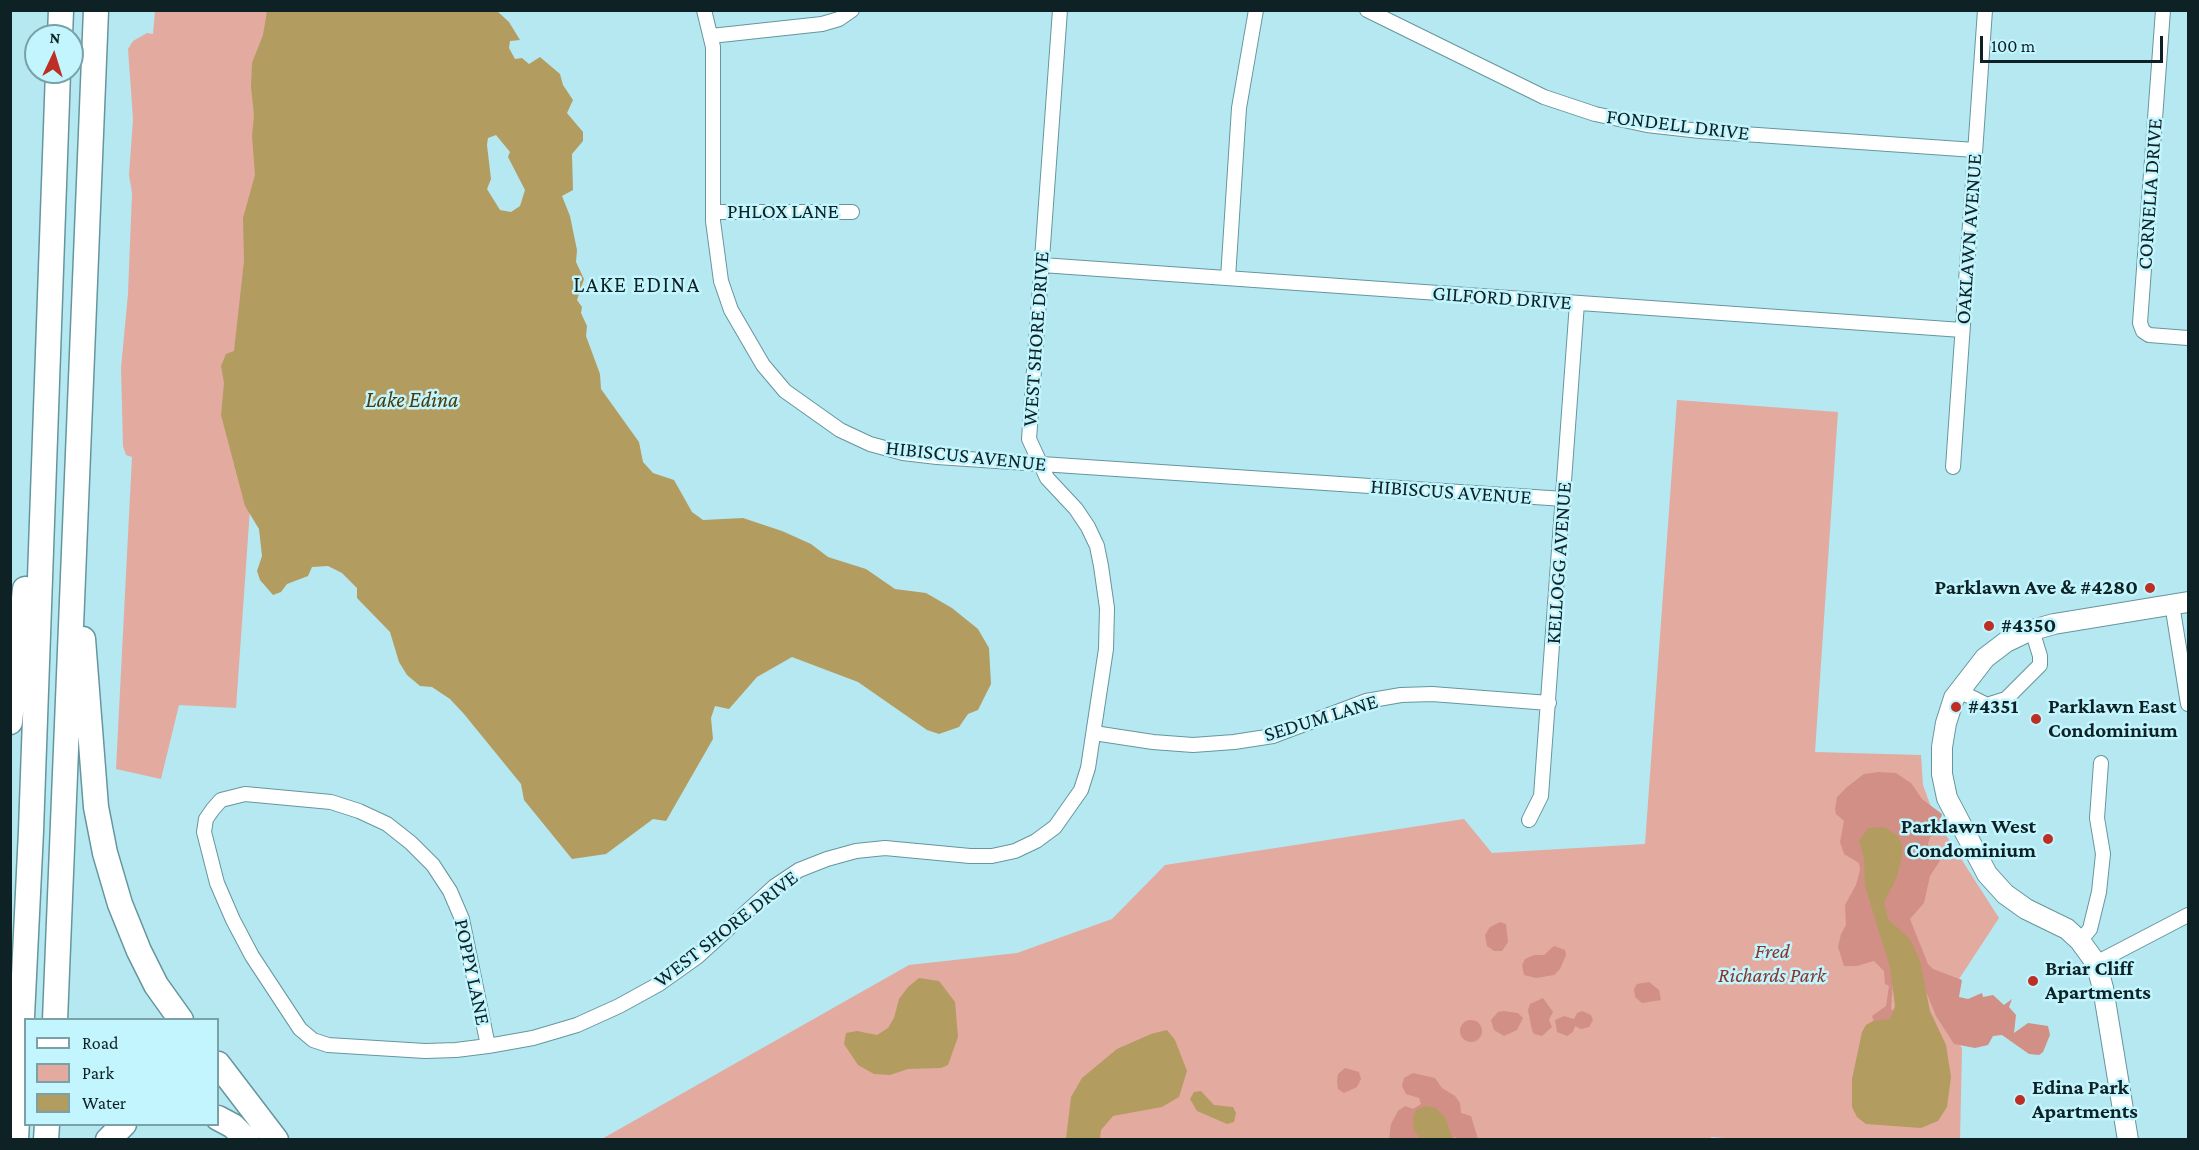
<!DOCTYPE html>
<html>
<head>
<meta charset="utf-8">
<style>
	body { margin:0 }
	#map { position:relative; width:2199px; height:1150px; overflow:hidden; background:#b5e8f0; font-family:"Crimson Pro",serif }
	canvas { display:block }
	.frame { position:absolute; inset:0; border:12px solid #0e2225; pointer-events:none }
	.legend { position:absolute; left:24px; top:1018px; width:195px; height:108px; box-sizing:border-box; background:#c2f5fe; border:2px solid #7aa1a7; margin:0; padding:8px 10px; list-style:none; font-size:18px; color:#0e2225 }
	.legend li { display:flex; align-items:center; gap:12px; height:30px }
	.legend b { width:30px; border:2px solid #7aa1a7 }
	.north { position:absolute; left:24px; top:24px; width:60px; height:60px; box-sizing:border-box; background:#c2f5fe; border:2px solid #7aa1a7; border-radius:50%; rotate:4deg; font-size:16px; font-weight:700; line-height:24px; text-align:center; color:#0e2225 }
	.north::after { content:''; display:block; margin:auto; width:21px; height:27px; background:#bd2f24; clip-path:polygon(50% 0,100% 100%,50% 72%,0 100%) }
	.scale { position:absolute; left:1980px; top:36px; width:183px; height:27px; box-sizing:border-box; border:3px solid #0e2225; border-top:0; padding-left:8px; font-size:18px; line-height:21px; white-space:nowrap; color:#0e2225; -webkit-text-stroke:4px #c2f5fe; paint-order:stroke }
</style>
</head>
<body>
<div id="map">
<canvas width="2199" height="1150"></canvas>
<div class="frame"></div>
<ul class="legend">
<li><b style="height:8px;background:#fff"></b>Road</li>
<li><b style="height:16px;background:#e3aaa0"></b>Park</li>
<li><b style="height:16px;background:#b39c60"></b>Water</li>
</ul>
<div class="north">N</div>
<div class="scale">100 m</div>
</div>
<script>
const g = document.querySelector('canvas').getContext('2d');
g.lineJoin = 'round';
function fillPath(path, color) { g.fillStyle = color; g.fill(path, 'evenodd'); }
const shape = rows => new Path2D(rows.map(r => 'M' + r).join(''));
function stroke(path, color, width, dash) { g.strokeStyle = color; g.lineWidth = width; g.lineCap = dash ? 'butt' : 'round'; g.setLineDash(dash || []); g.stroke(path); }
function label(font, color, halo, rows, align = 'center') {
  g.font = font + ' "Crimson Pro",serif'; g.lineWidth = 5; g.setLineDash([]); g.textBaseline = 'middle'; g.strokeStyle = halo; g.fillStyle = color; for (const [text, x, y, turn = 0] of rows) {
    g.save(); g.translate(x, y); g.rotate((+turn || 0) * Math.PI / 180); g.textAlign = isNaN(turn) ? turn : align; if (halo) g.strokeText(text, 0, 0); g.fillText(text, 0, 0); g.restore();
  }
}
fillPath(shape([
	[155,11,285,11,236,708,179,705,161,779,116,769,132,457,126,455,123,446,121,368,128,294,132,193,129,175,133,119,128,49,133,41,147,33,153,34],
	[1677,400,1838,412,1815,752,1921,755,1923,785,1935,818,1999,918,1944,1002,1962,1049,1960,1139,1750,1140,1711,1137,1711,1140,600,1140,909,965,1017,953,1112,919,1165,865,1464,819,1492,853,1645,844]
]), '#e3aaa0');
fillPath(shape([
	[1879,772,1896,773,1911,783,1922,799,1942,814,1937,834,1930,837,1928,844,1928,849,1941,854,1941,859,1930,876,1924,903,1910,919,1928,964,1933,969,1962,980,1959,997,1968,999,1982,993,1983,997,1993,995,2004,1005,2012,999,2009,1007,2016,1015,2014,1033,2028,1023,2048,1026,2050,1035,2043,1052,2039,1055,2029,1054,2002,1035,1993,1036,1988,1045,1975,1048,1954,1044,1936,1016,1927,994,1894,968,1891,1009,1899,1015,1894,1026,1875,1025,1872,1016,1886,1006,1889,986,1885,984,1884,971,1874,961,1857,966,1844,966,1838,947,1841,934,1846,925,1845,905,1856,885,1860,870,1859,863,1844,854,1840,842,1844,821,1836,814,1835,809,1837,797,1847,787,1864,774],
	[1500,922,1506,924,1508,942,1502,951,1494,951,1487,946,1485,935,1490,927],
	[1554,946,1565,950,1566,955,1560,969,1554,975,1536,978,1524,975,1522,965,1525,959,1534,955,1544,955],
	[1649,982,1659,990,1661,1000,1642,1003,1635,997,1634,989,1637,984],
	[1543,998,1553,1012,1549,1020,1552,1027,1542,1036,1534,1034,1532,1030,1528,1010,1530,1004],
	[1503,1011,1518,1013,1523,1018,1517,1030,1504,1036,1494,1030,1491,1020,1498,1012],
	[1582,1011,1591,1015,1593,1020,1589,1027,1581,1029,1575,1026,1573,1032,1567,1036,1557,1032,1555,1020,1564,1016,1574,1019,1577,1013],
	'1460 1031a11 11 0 1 1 22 0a11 11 0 1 1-22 0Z',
	[1345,1068,1359,1072,1361,1079,1357,1087,1344,1093,1338,1089,1337,1082,1338,1074],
	[1413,1073,1435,1078,1442,1088,1455,1096,1460,1103,1461,1113,1471,1116,1478,1139,1458,1139,1455,1137,1451,1139,1389,1140,1391,1124,1398,1111,1405,1106,1413,1109,1421,1104,1419,1098,1406,1094,1402,1086,1404,1078]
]), '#d28f85');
fillPath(shape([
	[267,11,497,11,509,22,520,40,510,41,509,48,515,59,522,58,529,64,540,57,560,74,563,85,573,100,567,113,583,132,583,141,572,154,573,190,562,196,570,216,577,250,576,262,584,279,577,300,582,307,581,313,587,326,586,336,600,374,601,389,639,442,643,462,653,473,674,480,692,512,703,520,743,518,782,531,811,544,828,557,866,569,895,589,926,593,952,608,978,629,989,648,991,684,978,710,968,714,959,727,939,734,927,730,858,682,792,657,757,677,729,709,715,706,711,718,713,739,666,821,653,819,606,854,572,859,524,800,521,784,464,714,450,699,432,687,420,686,407,675,399,662,390,632,357,598,357,588,342,573,328,566,312,567,308,576,287,584,281,592,273,595,260,580,257,571,262,556,259,529,245,506,221,415,224,383,221,366,226,354,234,351,244,261,243,218,255,175,252,136,254,115,251,87,252,63,263,35],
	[496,135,510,152,508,157,525,190,520,206,511,212,500,210,487,189,491,179,487,145,488,138],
	[1884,827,1897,835,1902,844,1902,856,1896,879,1884,902,1888,919,1910,939,1920,961,1930,1011,1946,1045,1951,1077,1947,1107,1938,1121,1921,1128,1866,1124,1857,1117,1852,1107,1852,1079,1862,1032,1866,1025,1873,1021,1890,1019,1895,1006,1890,967,1865,886,1864,859,1859,841,1868,828],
	[919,978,939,981,955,1002,958,1037,948,1065,941,1068,908,1069,890,1075,874,1074,858,1065,844,1044,846,1033,857,1031,877,1035,888,1028,894,1018,899,999,908,987],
	[1167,1030,1175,1040,1187,1071,1179,1097,1162,1107,1113,1116,1101,1130,1100,1139,1066,1139,1071,1097,1082,1078,1117,1049,1151,1034],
	[1201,1091,1214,1105,1233,1107,1236,1113,1234,1122,1227,1124,1197,1111,1190,1099,1194,1092],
	[1425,1106,1435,1108,1445,1117,1453,1139,1420,1139,1414,1130,1413,1117,1416,1110]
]), '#b39c60');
const street = shape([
	[704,10,713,47,713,221,721,281,731,310,763,365,785,391,840,430,870,444,903,453,937,457,1564,499],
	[1367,10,1544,97,1595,114,1647,125,1700,131,1975,150],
	[2163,10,2140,323,2143,331,2149,335,2188,338],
	[711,36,822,24,839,19,852,10],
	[713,212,852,212],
	[1042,265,1962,330],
	[1228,278,1239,108,1256,10],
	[1953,467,1985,10],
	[2172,604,2188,704],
	[1959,691,1987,705,2006,699,2040,665,2040,656,2032,630],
	[1094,733,1153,742,1193,745,1234,742,1273,736,1366,701,1401,695,1432,694,1549,703],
	[1529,820,1541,796,1577,303],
	[2080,941,2090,929,2099,892,2103,854,2097,818,2101,763],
	[2096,963,2188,915],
	[488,1046,462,919,450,891,433,865,411,843,387,824,359,811,331,802,245,794,221,800,213,809,206,819,204,832,217,883,233,920,252,956,300,1029,313,1040,328,1045,425,1051,456,1050,488,1046,533,1038,577,1025,619,1006,659,984,697,957,775,886,799,870,827,859,856,851,885,848,970,856,992,856,1015,851,1036,841,1055,827,1081,790,1088,768,1106,649,1107,608,1101,566,1097,546,1088,527,1076,509,1047,478,1029,439,1060,10]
]);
const secondary = shape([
	[2128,1140,2103,988,2096,963,2080,941,2067,929,2026,909,2005,894,1987,874,1947,798,1942,774,1942,747,1946,723,1954,698,1985,658,2006,642,2029,631,2054,624,2188,602]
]);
const highway = shape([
	[60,36,61,10],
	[83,639,96,807,105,853,120,904,139,951,156,985,181,1020],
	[10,722,25,589],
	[55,1020,96,10],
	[218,1064,276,1140],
	[218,1118,233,1126,247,1140],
	[16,1140,31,831,58,72],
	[46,1140,47,1124],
	[108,1140,124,1124]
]);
stroke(street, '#65969e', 16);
stroke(secondary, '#65969e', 22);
stroke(highway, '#65969e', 27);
stroke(street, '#fff', 14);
stroke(secondary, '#fff', 20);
stroke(highway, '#fff', 24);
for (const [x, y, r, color] of [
	[2150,588,6,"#bd2f24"],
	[1989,626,6,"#bd2f24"],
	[1956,707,6,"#bd2f24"],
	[2036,719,6,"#bd2f24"],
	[2048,839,6,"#bd2f24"],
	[2033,981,6,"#bd2f24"],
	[2020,1100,6,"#bd2f24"]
]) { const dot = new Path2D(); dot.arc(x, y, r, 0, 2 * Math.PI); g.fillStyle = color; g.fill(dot); stroke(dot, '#c2f5fe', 2); }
label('21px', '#0e2225', '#c2f5fe', [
	["FONDELL DRIVE",1678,125,7],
	["CORNELIA DRIVE",2150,194,-86],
	["PHLOX LANE",783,212],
	["OAKLAWN AVENUE",1969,239,-86],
	["GILFORD DRIVE",1502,298,4],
	["WEST SHORE DRIVE",1036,339,-86],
	["HIBISCUS AVENUE",966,456,6],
	["HIBISCUS AVENUE",1451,492,4],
	["KELLOGG AVENUE",1559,563,-86],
	["SEDUM LANE",1321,718,-17],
	["WEST SHORE DRIVE",726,929,-38],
	["POPPY LANE",472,972,78]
]);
label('bold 21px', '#0e2225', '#c2f5fe', [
	["Parklawn Ave & #4280",2138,588,"right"],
	["#4350",2001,626],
	["#4351",1968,707],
	["Parklawn East",2048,707],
	["Condominium",2048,731],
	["Parklawn West",2036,827,"right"],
	["Condominium",2036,851,"right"],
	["Briar Cliff",2045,969],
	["Apartments",2045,993],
	["Edina Park",2032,1088],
	["Apartments",2032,1112]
], 'left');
label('italic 21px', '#86352b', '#c2f5fe', [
	["Fred",1772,952],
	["Richards Park",1772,976]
]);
g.letterSpacing = '1.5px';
label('22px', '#0e2225', '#c2f5fe', [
	["LAKE EDINA",637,285]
]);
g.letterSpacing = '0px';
label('italic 22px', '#4b3a08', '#c2f5fe', [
	["Lake Edina",412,400]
]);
</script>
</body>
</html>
